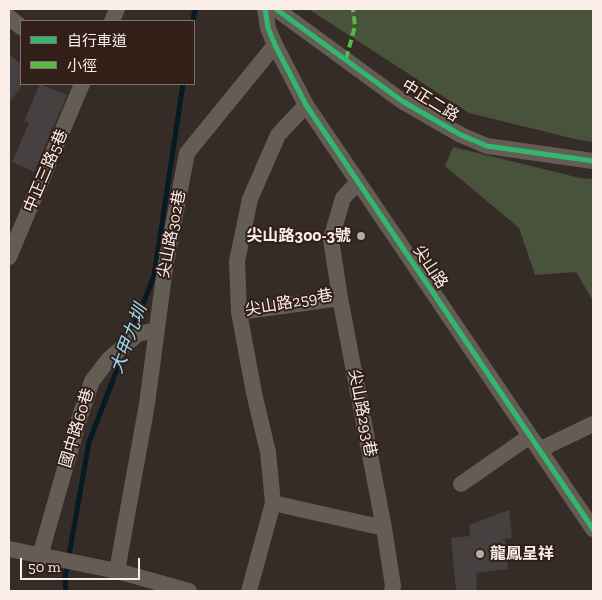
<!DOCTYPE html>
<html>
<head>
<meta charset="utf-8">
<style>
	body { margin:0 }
	#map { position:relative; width:602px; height:600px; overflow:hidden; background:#352b27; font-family:"Zilla Slab","Noto Sans TC",serif }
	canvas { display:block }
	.frame { position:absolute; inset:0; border:10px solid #fbeee9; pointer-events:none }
	.legend { position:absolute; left:20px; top:20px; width:175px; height:65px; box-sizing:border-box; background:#311f18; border:1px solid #82726c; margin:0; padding:6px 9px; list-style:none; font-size:15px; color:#fbeee9 }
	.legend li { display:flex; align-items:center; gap:10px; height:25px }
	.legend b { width:25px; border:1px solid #82726c }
	.scale { position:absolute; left:20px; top:558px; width:120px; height:22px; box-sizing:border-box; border:2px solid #fbeee9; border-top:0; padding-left:6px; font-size:15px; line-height:18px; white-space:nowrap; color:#fbeee9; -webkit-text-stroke:4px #311f18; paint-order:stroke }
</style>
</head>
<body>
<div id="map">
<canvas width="602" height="600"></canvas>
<div class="frame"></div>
<ul class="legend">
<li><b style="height:6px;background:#33b770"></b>自行車道</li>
<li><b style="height:6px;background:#58b947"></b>小徑</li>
</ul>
<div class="scale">50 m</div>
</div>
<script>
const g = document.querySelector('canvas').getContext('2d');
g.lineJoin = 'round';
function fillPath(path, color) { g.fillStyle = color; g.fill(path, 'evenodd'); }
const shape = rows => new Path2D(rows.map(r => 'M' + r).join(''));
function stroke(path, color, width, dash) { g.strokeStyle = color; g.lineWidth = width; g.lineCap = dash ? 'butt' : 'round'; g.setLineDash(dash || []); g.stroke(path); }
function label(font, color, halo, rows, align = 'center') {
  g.font = font + ' "Zilla Slab","Noto Sans TC",serif'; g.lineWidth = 4; g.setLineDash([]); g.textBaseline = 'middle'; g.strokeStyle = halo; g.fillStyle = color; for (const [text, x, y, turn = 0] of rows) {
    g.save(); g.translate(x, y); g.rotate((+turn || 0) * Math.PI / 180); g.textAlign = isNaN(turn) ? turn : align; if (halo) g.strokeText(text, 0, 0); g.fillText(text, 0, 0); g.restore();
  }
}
fillPath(shape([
	[311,9,593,9,593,142,579,140,469,113,310,10],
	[453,147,580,178,593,179,593,301,576,272,535,275,519,228,445,166]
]), '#49523b');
stroke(shape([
	[193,21,195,9],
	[132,332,154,276,183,84],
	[66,591,65,578,89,442,123,354]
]), '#051a22', 5);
fillPath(shape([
	[9,54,21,64,21,87,9,103],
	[40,84,67,95,34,172,12,162,29,123,24,121],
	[509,510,512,538,505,539,508,569,476,573,477,591,456,591,451,538,470,536,469,525]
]), '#474041');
stroke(shape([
	[265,9,268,28,275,45,306,105,593,529],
	[276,9,402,101,461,135,487,146,593,161],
	[9,17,21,27],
	[112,21,117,9],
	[9,257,82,84],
	[239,312,340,298,331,239,343,198,358,182],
	[541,449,593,424],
	[461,484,530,436],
	[273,503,384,528,340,298],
	[384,528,393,586,392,591],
	[9,549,117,571,189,591],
	[40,556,80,416,92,381,109,359,138,334,156,330],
	[117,571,147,404,165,268,187,153,275,45],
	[249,591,273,503,268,452,254,393,239,312,237,261,250,199,278,135,306,105]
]), '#635d53', 16);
stroke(shape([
	[346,59,355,26,353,9]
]), '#58b947', 4, [8, 4]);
stroke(shape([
	[265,9,268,28,275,45,306,105,593,529],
	[276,9,402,101,461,135,487,146,593,161]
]), '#33b770', 5);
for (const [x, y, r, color] of [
	[361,236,5,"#b6aaa5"],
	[480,554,5,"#b6aaa5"]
]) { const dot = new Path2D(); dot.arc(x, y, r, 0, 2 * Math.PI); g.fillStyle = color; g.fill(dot); stroke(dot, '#311f18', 2); }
label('16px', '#fbeee9', '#311f18', [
	["中正二路",430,101,32],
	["中正三路5巷",46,171,-67],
	["尖山路302巷",172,234,-79],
	["尖山路",430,267,56],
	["尖山路259巷",289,303,-10],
	["尖山路293巷",362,413,79],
	["國中路60巷",77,428,-73]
]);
label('bold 16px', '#fbeee9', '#311f18', [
	["尖山路300-3號",351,236],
	["龍鳳呈祥",490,554,"left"]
], 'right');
label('italic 18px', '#93dcf5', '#311f18', [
	["大甲九圳",129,339,-69]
]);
</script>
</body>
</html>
